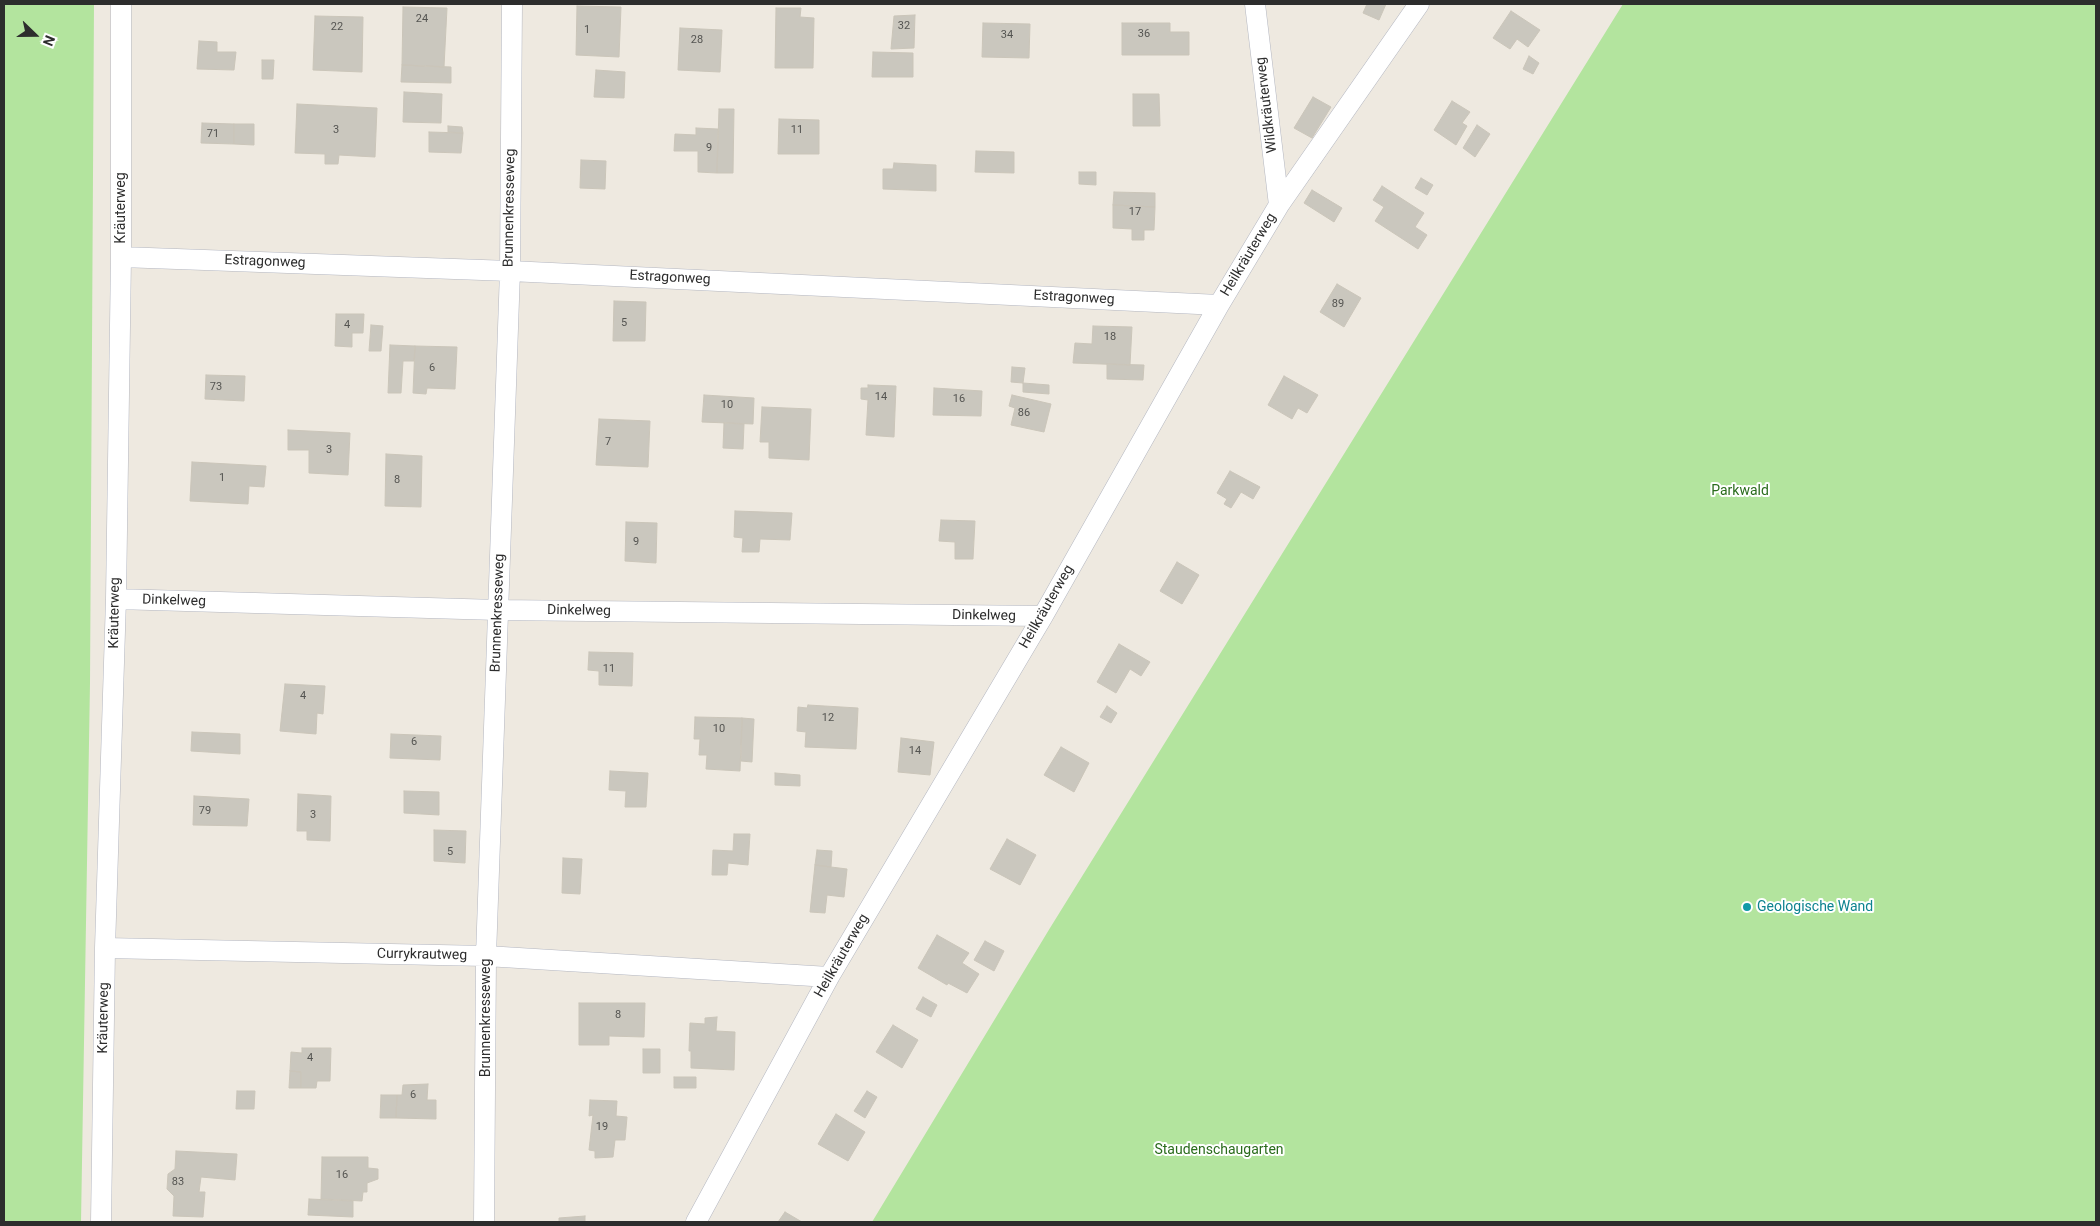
<!DOCTYPE html>
<html>
<head>
<meta charset="utf-8">
<style>
	body { margin:0 }
	#map { position:relative; width:2100px; height:1226px; overflow:hidden; background:#eee9e0; font-family:Roboto,sans-serif }
	canvas { display:block }
	.frame { position:absolute; inset:0; border:5px solid #2d2d2d; pointer-events:none }
	.north { position:absolute; left:10px; top:10px; width:50px; height:50px; -webkit-text-stroke:4px #fff; paint-order:stroke; rotate:112deg; font-size:14px; font-weight:700; line-height:20px; text-align:center; color:#2d2d2d }
	.north::after { content:''; display:block; margin:auto; width:18px; height:22px; background:#2d2d2d; clip-path:polygon(50% 0,100% 100%,50% 72%,0 100%) }
</style>
</head>
<body>
<div id="map">
<canvas width="2100" height="1226"></canvas>
<div class="frame"></div>
<div class="north">N</div>
</div>
<script>
const g = document.querySelector('canvas').getContext('2d');
g.lineJoin = 'round';
function fillPath(path, color) { g.fillStyle = color; g.fill(path, 'evenodd'); }
const shape = rows => new Path2D(rows.map(r => 'M' + r).join(''));
function stroke(path, color, width, dash) { g.strokeStyle = color; g.lineWidth = width; g.lineCap = dash ? 'butt' : 'round'; g.setLineDash(dash || []); g.stroke(path); }
function label(font, color, halo, rows, align = 'center') {
  g.font = font + ' Roboto,sans-serif'; g.lineWidth = 4; g.setLineDash([]); g.textBaseline = 'middle'; g.strokeStyle = halo; g.fillStyle = color; for (const [text, x, y, turn = 0] of rows) {
    g.save(); g.translate(x, y); g.rotate((+turn || 0) * Math.PI / 180); g.textAlign = isNaN(turn) ? turn : align; if (halo) g.strokeText(text, 0, 0); g.fillText(text, 0, 0); g.restore();
  }
}
fillPath(shape([
	[4,4,94,4,90,683,81,1222,4,1222],
	[1623,4,2096,4,2096,1222,872,1222,1050,928]
]), '#b3e49e');
const building = shape([
	[1367,4,1386,4,1379,20,1363,13,1367,4],
	[577,6,621,7,619,57,576,55,577,6],
	[403,7,447,8,444,67,402,65,403,7],
	[776,8,801,8,800,17,814,18,813,68,775,68,776,8],
	[1511,11,1540,30,1528,47,1517,39,1510,49,1493,38,1511,11],
	[915,15,914,48,891,49,894,16,915,15],
	[315,16,363,17,362,72,313,70,315,16],
	[983,23,1030,24,1029,58,982,57,983,23],
	[1122,23,1170,23,1170,32,1189,32,1189,55,1122,55,1122,23],
	[680,28,722,30,720,72,678,70,680,28],
	[199,41,217,42,217,52,236,52,234,70,197,69,199,41],
	[873,52,913,53,913,77,872,77,873,52],
	[1529,56,1539,63,1533,74,1523,69,1529,56],
	[262,60,274,60,273,79,262,79,262,60],
	[402,65,451,67,451,83,401,82,402,65],
	[596,70,625,72,624,98,594,97,596,70],
	[404,92,442,94,441,123,403,122,404,92],
	[1133,94,1159,94,1160,126,1133,126,1133,94],
	[1313,97,1331,107,1312,138,1294,128,1313,97],
	[1452,101,1470,112,1462,123,1467,126,1456,145,1434,130,1452,101],
	[297,104,377,108,375,157,339,155,338,164,325,164,325,154,295,153,297,104],
	[719,109,734,109,733,173,717,173,719,109],
	[779,119,819,120,819,154,778,154,779,119],
	[202,123,234,124,234,144,201,143,202,123],
	[234,124,254,124,254,145,234,144,234,124],
	[1477,125,1490,134,1475,157,1463,148,1477,125],
	[448,126,462,127,463,133,448,132,448,126],
	[696,128,718,129,717,173,698,172,698,151,674,151,675,134,696,135,696,128],
	[429,132,463,133,461,153,429,152,429,132],
	[976,151,1014,152,1014,173,975,172,976,151],
	[581,160,606,161,605,189,580,188,581,160],
	[894,163,936,165,936,191,883,189,883,169,893,169,894,163],
	[1079,172,1096,172,1096,185,1079,184,1079,172],
	[1421,178,1433,185,1427,195,1415,188,1421,178],
	[1382,186,1424,213,1415,227,1427,235,1418,249,1375,221,1384,207,1373,200,1382,186],
	[1312,190,1342,208,1334,222,1304,203,1312,190],
	[1114,192,1155,193,1155,207,1113,205,1114,192],
	[1113,205,1155,207,1154,230,1144,230,1144,240,1132,240,1132,229,1113,228,1113,205],
	[1337,284,1361,298,1344,327,1320,312,1337,284],
	[614,301,646,302,645,341,613,341,614,301],
	[336,314,364,314,363,333,352,333,352,347,335,346,336,314],
	[371,325,383,326,381,351,369,351,371,325],
	[1093,326,1132,327,1130,365,1073,363,1075,343,1092,344,1093,326],
	[390,345,415,346,414,361,403,361,401,393,388,393,390,345],
	[415,346,457,347,455,389,427,388,426,394,413,393,415,346],
	[1107,364,1144,365,1143,380,1107,379,1107,364],
	[1012,367,1025,368,1023,383,1011,382,1012,367],
	[206,375,245,376,244,401,205,399,206,375],
	[1284,376,1318,395,1307,413,1298,408,1292,419,1268,405,1284,376],
	[1023,383,1049,385,1049,394,1023,392,1023,383],
	[868,385,896,386,894,437,866,435,868,400,861,399,861,388,868,388,868,385],
	[934,388,982,391,981,416,933,415,934,388],
	[704,395,754,398,753,424,702,422,704,395],
	[1012,395,1051,404,1044,432,1011,425,1015,408,1009,406,1012,395],
	[762,407,811,409,809,460,769,458,769,442,760,442,762,407],
	[599,419,650,421,648,467,596,465,599,419],
	[724,423,744,424,743,449,723,448,724,423],
	[288,430,350,433,348,475,309,473,309,450,288,450,288,430],
	[386,454,422,456,421,507,385,506,386,454],
	[192,462,266,466,264,487,249,486,248,504,190,501,192,462],
	[1230,471,1260,487,1253,499,1241,492,1231,508,1224,504,1227,499,1217,493,1230,471],
	[735,511,792,513,790,540,760,539,759,552,742,552,743,538,734,537,735,511],
	[941,520,975,521,973,559,955,559,955,542,939,541,941,520],
	[626,522,657,523,656,563,625,561,626,522],
	[1177,562,1199,575,1182,604,1160,591,1177,562],
	[1119,644,1150,662,1141,676,1130,669,1116,693,1097,682,1119,644],
	[589,652,633,653,632,686,599,685,599,671,588,670,589,652],
	[285,684,325,686,323,714,317,713,316,734,280,731,285,684],
	[808,705,858,708,856,749,805,747,806,732,797,731,798,707,807,708,808,705],
	[1107,706,1117,713,1111,723,1100,717,1107,706],
	[695,717,742,718,740,771,706,769,707,755,699,755,700,739,694,739,695,717],
	[742,718,754,719,752,762,741,761,742,718],
	[192,732,240,734,240,754,191,751,192,732],
	[391,734,441,736,440,760,390,758,391,734],
	[901,738,934,742,930,775,898,772,901,738],
	[1061,747,1089,763,1074,792,1044,775,1061,747],
	[610,771,648,773,646,807,625,807,626,791,609,790,610,771],
	[775,773,800,775,800,786,775,785,775,773],
	[404,791,439,792,439,815,404,813,404,791],
	[298,794,331,796,330,841,307,840,307,831,297,831,298,794],
	[194,796,249,799,247,826,193,825,194,796],
	[434,830,466,831,465,863,434,861,434,830],
	[734,834,750,834,748,865,728,863,727,875,712,875,713,850,733,851,734,834],
	[1007,839,1036,855,1020,885,990,869,1007,839],
	[817,850,832,851,831,867,815,865,817,850],
	[563,858,582,859,580,894,562,893,563,858],
	[815,865,847,869,844,897,827,895,825,913,810,912,815,865],
	[937,935,969,953,962,963,979,974,967,993,948,983,947,985,918,968,937,935],
	[985,941,1004,951,994,971,974,960,985,941],
	[923,997,937,1005,931,1017,916,1009,923,997],
	[579,1003,645,1003,644,1037,609,1036,609,1045,579,1045,579,1003],
	[717,1017,716,1031,735,1032,734,1070,691,1068,691,1051,689,1051,690,1023,705,1024,705,1018,717,1017],
	[893,1025,918,1040,902,1068,876,1052,893,1025],
	[302,1048,331,1048,330,1081,317,1081,316,1088,301,1088,301,1072,290,1071,291,1052,302,1053,302,1048],
	[643,1049,660,1049,660,1073,643,1073,643,1049],
	[290,1071,301,1072,301,1088,289,1088,290,1071],
	[674,1077,696,1077,696,1088,674,1088,674,1077],
	[428,1084,427,1100,436,1100,436,1119,396,1118,397,1095,402,1095,403,1085,428,1084],
	[237,1091,255,1091,254,1109,236,1109,237,1091],
	[867,1091,877,1097,865,1118,854,1111,867,1091],
	[381,1095,397,1095,396,1118,380,1118,381,1095],
	[590,1100,617,1101,616,1116,627,1117,625,1140,615,1140,613,1157,595,1158,595,1151,589,1150,593,1115,589,1116,590,1100],
	[836,1114,865,1132,848,1161,818,1144,836,1114],
	[176,1151,237,1154,235,1180,201,1177,199,1192,205,1192,203,1217,173,1216,174,1196,167,1189,168,1174,175,1169,176,1151],
	[322,1157,368,1157,368,1168,378,1169,378,1179,367,1183,367,1192,363,1192,362,1201,321,1199,322,1157],
	[309,1199,353,1201,353,1217,308,1215,309,1199],
	[785,1212,802,1222,778,1222,785,1212],
	[585,1216,585,1222,559,1222,559,1218,585,1216]
]);
fillPath(building, '#cac7be');
stroke(building, '#cac5b9', 1);
const lane = shape([
	[1255,4,1279,205],
	[121,257,510,271,1219,305],
	[116,599,498,610,1043,616],
	[105,948,486,956,829,977],
	[101,1222,105,948,116,599,121,257,121,4],
	[484,1222,486,956,510,271,512,4],
	[696,1222,829,977,1043,616,1219,305,1279,205,1419,4]
]);
stroke(lane, '#b3b6c0', 21);
stroke(lane, '#fff', 20);
for (const [x, y, r, color] of [
	[1747,907,5,"#0f9aa8"]
]) { const dot = new Path2D(); dot.arc(x, y, r, 0, 2 * Math.PI); g.fillStyle = color; g.fill(dot); stroke(dot, '#fff', 2); }
label('11px', '#545451', null, [
	["24",422,19],
	["32",904,26],
	["22",337,27],
	["1",587,30],
	["36",1144,34],
	["34",1007,35],
	["28",697,40],
	["3",336,130],
	["11",797,130],
	["71",213,134],
	["9",709,148],
	["17",1135,212],
	["89",1338,304],
	["5",624,323],
	["4",347,325],
	["18",1110,337],
	["6",432,368],
	["73",216,387],
	["14",881,397],
	["16",959,399],
	["10",727,405],
	["86",1024,413],
	["7",608,442],
	["3",329,450],
	["1",222,478],
	["8",397,480],
	["9",636,542],
	["11",609,669],
	["4",303,696],
	["12",828,718],
	["10",719,729],
	["6",414,742],
	["14",915,751],
	["79",205,811],
	["3",313,815],
	["5",450,852],
	["8",618,1015],
	["4",310,1058],
	["6",413,1095],
	["19",602,1127],
	["16",342,1175],
	["83",178,1182]
]);
label('14px', '#2d2d2d', '#fff', [
	["Wildkräuterweg",1267,105,-97],
	["Kräuterweg",121,208,-90],
	["Brunnenkresseweg",510,208,-89],
	["Heilkräuterweg",1249,255,-59],
	["Estragonweg",265,262,2],
	["Estragonweg",670,278,3],
	["Estragonweg",1074,298,3],
	["Dinkelweg",174,601,2],
	["Heilkräuterweg",1047,607,-60],
	["Dinkelweg",579,611,1],
	["Kräuterweg",115,613,-89],
	["Brunnenkresseweg",498,613,-88],
	["Dinkelweg",984,616,1],
	["Currykrautweg",422,955,1],
	["Heilkräuterweg",842,956,-60],
	["Kräuterweg",104,1018,-89],
	["Brunnenkresseweg",486,1018,-90]
]);
label('14px', '#2a6c1c', '#fff', [
	["Parkwald",1740,491],
	["Staudenschaugarten",1219,1150]
]);
label('14px', '#0d838f', '#fff', [
	["Geologische Wand",1757,907]
], 'left');
</script>
</body>
</html>
